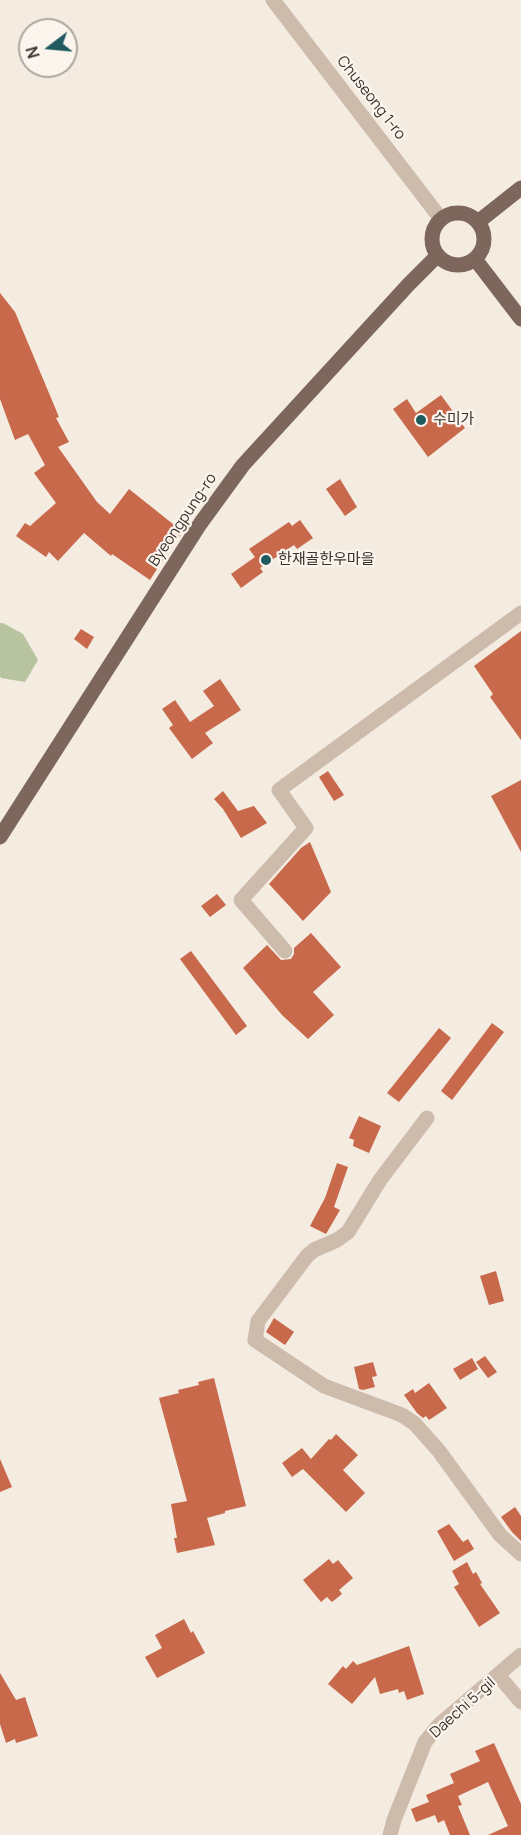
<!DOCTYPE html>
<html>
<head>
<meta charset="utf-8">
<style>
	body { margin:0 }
	#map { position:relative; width:521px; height:1835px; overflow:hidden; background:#f4ebe1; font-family:Manrope,sans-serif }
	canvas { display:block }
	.north { position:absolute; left:18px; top:18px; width:60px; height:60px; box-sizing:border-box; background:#fbf5ee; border:2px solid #aea6a0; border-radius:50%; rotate:254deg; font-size:16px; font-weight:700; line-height:24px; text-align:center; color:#3b302b }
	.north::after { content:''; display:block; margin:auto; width:21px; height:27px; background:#1f5a5e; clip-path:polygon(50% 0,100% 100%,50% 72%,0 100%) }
</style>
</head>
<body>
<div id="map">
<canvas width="521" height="1835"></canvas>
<div class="north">N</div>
</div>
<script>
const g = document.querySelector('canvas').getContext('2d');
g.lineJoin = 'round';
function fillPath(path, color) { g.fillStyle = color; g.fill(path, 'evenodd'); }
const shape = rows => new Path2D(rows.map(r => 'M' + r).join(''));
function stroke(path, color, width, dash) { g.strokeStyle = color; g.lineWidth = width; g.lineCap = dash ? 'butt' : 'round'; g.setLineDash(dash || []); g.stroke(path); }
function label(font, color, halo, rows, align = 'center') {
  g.font = font + ' Manrope,"Noto Sans KR",sans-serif'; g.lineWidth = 4.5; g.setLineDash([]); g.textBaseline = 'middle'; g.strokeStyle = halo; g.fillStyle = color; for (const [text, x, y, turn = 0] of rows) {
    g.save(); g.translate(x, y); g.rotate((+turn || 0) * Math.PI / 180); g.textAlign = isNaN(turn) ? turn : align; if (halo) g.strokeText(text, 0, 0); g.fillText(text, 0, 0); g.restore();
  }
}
fillPath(shape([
	[0,623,3,623,23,634,38,660,25,682,1,678,0,676]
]), '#b8c4a0');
fillPath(shape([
	[0,293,15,312,59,417,56,418,69,442,58,447,97,502,110,514,129,489,183,532,165,554,166,555,150,580,112,554,111,556,84,533,58,561,49,552,46,557,16,536,25,523,30,526,56,503,34,473,45,465,28,434,15,440,0,399],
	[441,395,465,428,428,457,393,409,407,399,416,413],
	[340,479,357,507,345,516,326,489],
	[300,520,313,538,297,549,294,545,260,568,263,572,241,588,231,574,255,557,249,549,289,522,292,526],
	[81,629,94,637,87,649,74,639],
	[521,631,521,740,490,697,493,694,474,666],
	[220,679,241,710,205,733,213,743,192,759,169,728,173,725,162,709,175,700,190,722,214,706,203,691],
	[328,771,344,795,334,801,319,777],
	[521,780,521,852,491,796],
	[223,791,238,811,254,806,267,823,241,838,223,809,214,799],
	[310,842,331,892,303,921,269,884,301,848],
	[217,894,226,905,210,917,201,906],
	[311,933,341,967,313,992,334,1015,308,1039,282,1015,243,968,267,945,281,960,291,959,294,954,294,948],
	[191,951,247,1026,236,1035,180,959],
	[492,1023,504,1032,452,1100,441,1091],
	[439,1028,451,1038,399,1102,387,1093],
	[359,1116,381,1126,369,1153,353,1146,354,1140,349,1138],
	[337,1163,348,1167,334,1207,340,1210,326,1234,310,1226,325,1198],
	[496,1271,504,1301,489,1305,480,1276],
	[274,1318,294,1332,285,1345,266,1332],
	[485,1356,497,1372,488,1378,476,1362],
	[472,1358,478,1369,460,1380,453,1369],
	[373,1362,377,1376,372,1377,375,1387,363,1390,359,1389,354,1367],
	[214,1378,246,1506,225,1511,225,1513,207,1518,215,1545,177,1553,174,1538,177,1538,171,1504,187,1501,159,1398,179,1393,178,1390,199,1385,198,1382],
	[429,1383,447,1408,429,1420,426,1416,423,1418,417,1413,404,1395,413,1389,415,1393],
	[336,1434,358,1455,343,1470,365,1493,346,1512,303,1469,292,1477,282,1463,302,1448,311,1459,329,1439,331,1440],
	[0,1459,12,1487,0,1492],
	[515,1507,521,1516,521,1541,512,1532,501,1517],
	[449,1524,463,1542,468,1539,474,1549,454,1561,437,1531],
	[329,1559,333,1564,338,1560,353,1578,339,1590,342,1594,332,1602,327,1597,321,1602,303,1580],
	[467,1562,473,1574,476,1572,482,1583,480,1584,500,1613,479,1627,454,1587,459,1584,452,1571],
	[184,1619,191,1633,193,1631,205,1653,157,1678,145,1657,162,1648,155,1635],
	[409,1646,424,1694,407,1700,404,1691,399,1693,398,1689,380,1694,375,1677,352,1704,328,1684,343,1666,346,1669,353,1661,357,1665],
	[0,1673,16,1700,25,1697,38,1736,16,1743,15,1739,6,1743,0,1724],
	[494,1743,521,1804,521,1835,488,1835,508,1826,488,1782,458,1796,462,1805,458,1806,470,1835,450,1835,444,1820,438,1823,435,1815,416,1822,411,1809,429,1802,426,1795,454,1783,450,1774,480,1761,475,1751]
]), '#c8694b');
stroke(shape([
	[273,0,441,219],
	[285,951,241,900,306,828,279,790,521,613],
	[427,1118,380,1180,348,1232,337,1240,314,1250,307,1256,258,1321,255,1340,324,1386,402,1415,415,1424,439,1451,500,1535,521,1554],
	[498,1675,521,1702],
	[390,1835,394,1820,425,1742,439,1725,521,1655]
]), '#cdbbac', 15);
stroke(shape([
	'432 239a26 26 0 1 1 52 0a26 26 0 1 1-52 0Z',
	[478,222,521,188],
	[475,259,521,319],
	[0,837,200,524,243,465,409,284,437,256]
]), '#7d675c', 15);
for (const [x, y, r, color] of [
	[421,420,6,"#1f5a5e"],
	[266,560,6,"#1f5a5e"]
]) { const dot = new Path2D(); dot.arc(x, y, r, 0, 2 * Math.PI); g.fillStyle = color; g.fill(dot); stroke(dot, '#fbf5ee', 2); }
label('15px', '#3b302b', '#fbf5ee', [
	["Chuseong 1-ro",371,98,52],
	["Byeongpung-ro",183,520,-56],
	["Daechi 5-gil",463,1708,-42]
]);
label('15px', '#3b302b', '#fbf5ee', [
	["수미가",433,420],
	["한재골한우마을",278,560]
], 'left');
</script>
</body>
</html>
